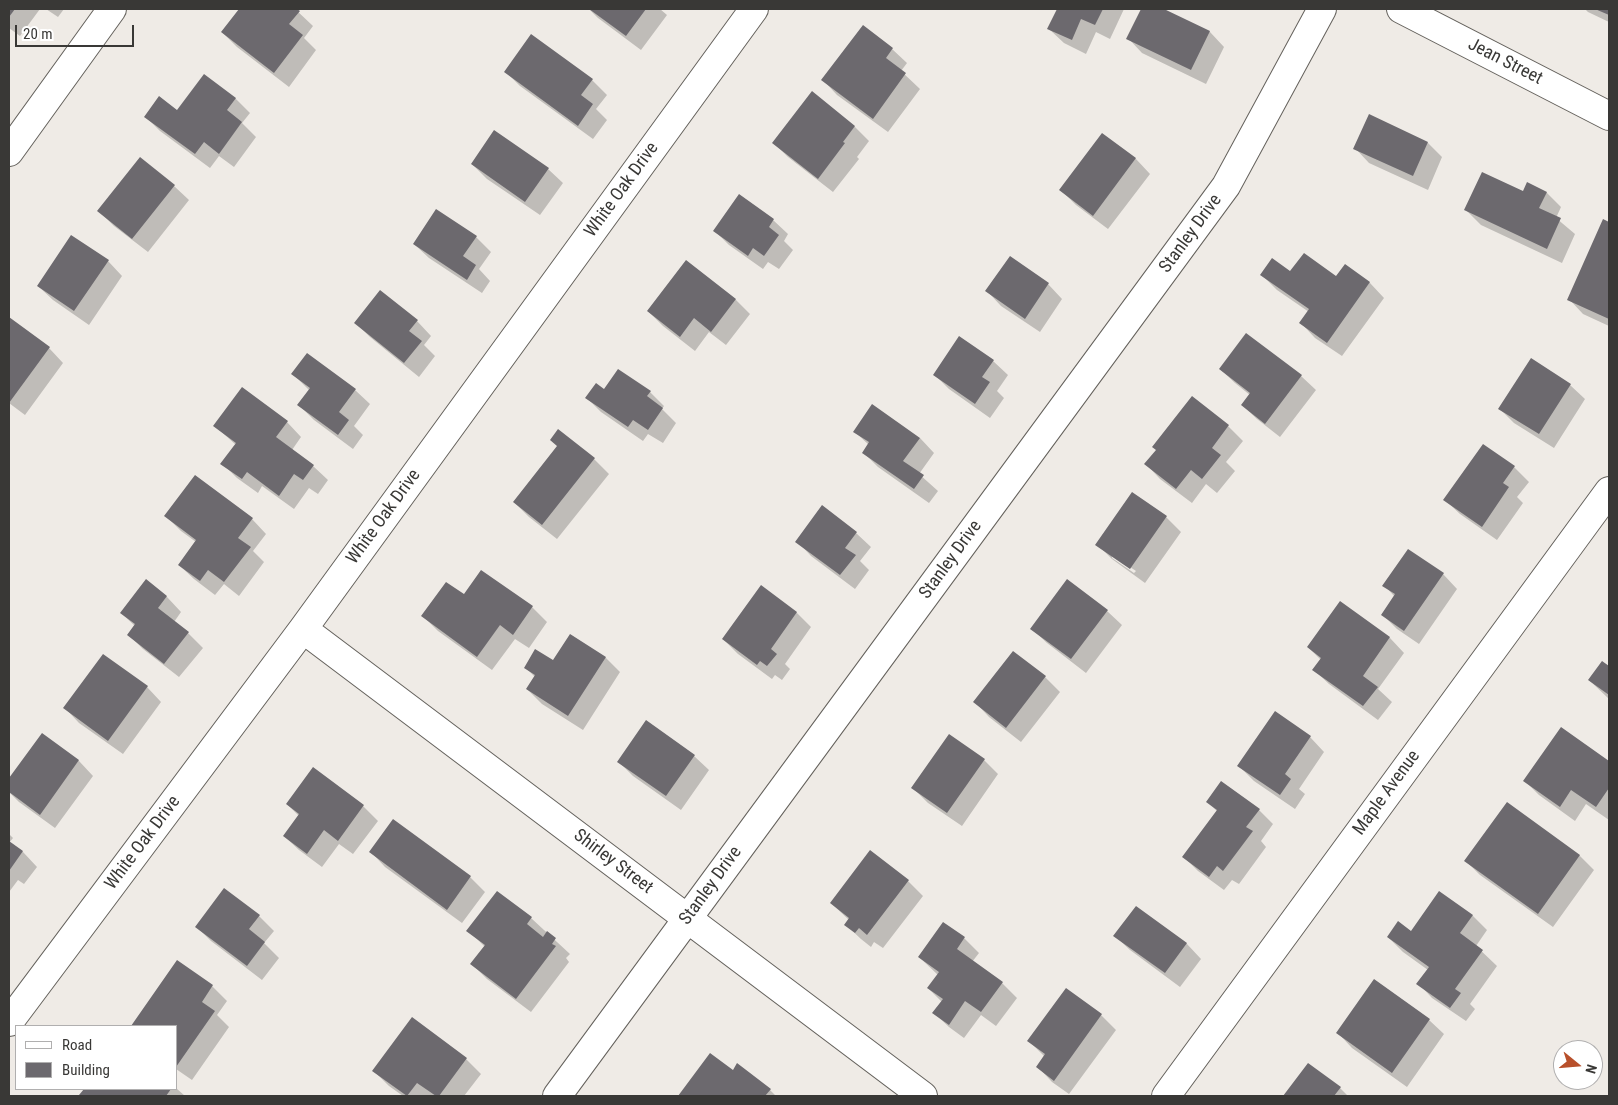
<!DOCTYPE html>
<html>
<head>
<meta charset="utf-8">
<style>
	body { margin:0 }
	#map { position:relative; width:1618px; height:1105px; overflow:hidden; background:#efebe6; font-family:"Roboto Condensed",sans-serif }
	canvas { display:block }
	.frame { position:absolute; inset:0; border:10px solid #393836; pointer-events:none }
	.legend { position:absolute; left:15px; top:1025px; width:162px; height:65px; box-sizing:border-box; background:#fff; border:1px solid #b0afaf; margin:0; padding:6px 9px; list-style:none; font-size:15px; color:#393836 }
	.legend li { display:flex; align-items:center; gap:10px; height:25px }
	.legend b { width:25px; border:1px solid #b0afaf }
	.north { position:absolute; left:1553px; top:1040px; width:50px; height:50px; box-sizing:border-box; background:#fff; border:1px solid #b0afaf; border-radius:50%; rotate:107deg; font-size:14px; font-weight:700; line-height:20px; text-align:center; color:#393836 }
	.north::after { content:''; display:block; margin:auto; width:18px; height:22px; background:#b8502b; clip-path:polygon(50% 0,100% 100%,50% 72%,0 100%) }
	.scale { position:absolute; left:15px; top:25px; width:119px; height:22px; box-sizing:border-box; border:2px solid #393836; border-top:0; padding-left:6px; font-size:15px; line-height:18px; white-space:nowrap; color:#393836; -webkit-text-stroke:4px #fff; paint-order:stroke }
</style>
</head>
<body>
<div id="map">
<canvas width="1618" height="1105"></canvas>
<div class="frame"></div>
<ul class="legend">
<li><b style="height:6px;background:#fff"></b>Road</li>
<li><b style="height:14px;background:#6c696e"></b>Building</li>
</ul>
<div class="north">N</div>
<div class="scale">20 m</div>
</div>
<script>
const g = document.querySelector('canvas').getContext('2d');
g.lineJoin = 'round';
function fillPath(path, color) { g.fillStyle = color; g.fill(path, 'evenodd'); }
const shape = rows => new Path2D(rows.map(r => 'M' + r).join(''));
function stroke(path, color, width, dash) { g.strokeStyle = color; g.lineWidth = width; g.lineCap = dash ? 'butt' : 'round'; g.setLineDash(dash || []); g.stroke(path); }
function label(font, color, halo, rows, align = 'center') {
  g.font = font + ' "Roboto Condensed",sans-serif'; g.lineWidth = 5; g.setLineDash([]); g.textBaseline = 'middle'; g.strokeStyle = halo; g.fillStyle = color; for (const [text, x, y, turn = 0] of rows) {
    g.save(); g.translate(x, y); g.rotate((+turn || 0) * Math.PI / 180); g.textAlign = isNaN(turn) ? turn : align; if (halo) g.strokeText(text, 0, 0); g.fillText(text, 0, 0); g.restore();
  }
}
fillPath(shape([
	[9,9,40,9,20,36,9,28],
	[46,9,64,9,58,17],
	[241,9,295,9,313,26,304,38,316,50,289,87,237,47,222,32],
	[589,9,660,9,667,15,641,50,598,18],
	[1058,9,1124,9,1110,39,1096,32,1086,54,1064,43,1049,29],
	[1142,9,1161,9,1210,32,1224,47,1206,84,1142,53,1128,38],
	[1585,9,1609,9,1609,22,1588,12],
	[531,36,592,80,607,95,596,109,607,120,593,139,520,86,506,72],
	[892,49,907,63,901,71,920,89,888,132,837,95,823,80],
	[812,93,855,127,869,141,857,157,859,159,833,192,788,157,774,143],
	[235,98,250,113,242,123,256,137,234,167,219,156,210,168,160,131,145,116,177,112],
	[1102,135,1136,159,1150,174,1108,229,1076,205,1061,190],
	[1428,143,1442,157,1428,190,1369,163,1355,148],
	[472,164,548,169,563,183,540,215,487,179],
	[174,186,189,200,148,252,114,226,99,211],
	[1523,193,1547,193,1561,207,1556,218,1575,234,1562,263,1481,225,1466,210],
	[436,211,476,237,491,252,479,269,490,281,482,293,429,258,414,244],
	[773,220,788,234,784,241,793,250,779,269,768,262,763,269,729,245,714,230],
	[1603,221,1609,223,1609,326,1583,314,1569,299],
	[108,261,122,276,89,325,53,300,38,286],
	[687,262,736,300,750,314,726,345,709,332,695,351,663,326,648,311],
	[1345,266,1370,283,1384,298,1342,356,1315,338,1301,323,1309,312,1277,290,1262,275,1291,273,1337,278],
	[1048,284,1062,299,1040,332,1001,306,987,291],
	[9,319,49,348,63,363,25,415,9,403],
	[417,321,431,336,424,345,435,356,419,377,370,337,355,322],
	[993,361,1008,375,997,391,1004,398,990,418,949,389,934,374],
	[1220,369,1301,376,1316,390,1280,437,1257,419,1242,405,1250,395,1235,383],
	[293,374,355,390,370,404,354,426,363,435,353,449,314,420,299,405,309,390],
	[1570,385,1585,399,1554,448,1514,423,1500,409],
	[650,392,664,406,662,409,676,423,663,443,648,434,643,441,601,412,587,398],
	[287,422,301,437,292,450,313,466,328,480,318,494,309,488,294,509,262,486,258,493,237,478,222,463,236,445,215,426],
	[1228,426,1243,441,1226,462,1235,471,1217,493,1206,484,1192,503,1160,479,1146,464],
	[855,432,920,438,934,453,919,474,938,491,929,503,878,467,864,453,869,445],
	[594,459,609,474,557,539,529,517,514,502],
	[1514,467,1529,482,1517,497,1523,503,1497,540,1460,514,1445,500],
	[166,516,252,519,266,534,253,551,264,562,239,596,224,584,215,595,194,579,179,565,196,542,181,531],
	[1166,517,1181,532,1145,583,1112,559,1097,544],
	[1112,555,1136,571,1134,573,1112,558],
	[856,533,871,547,860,561,869,570,855,589,811,556,797,541],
	[481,571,532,607,547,622,529,648,515,639,492,670,438,631,423,616,464,595],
	[1443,574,1457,589,1419,644,1397,629,1382,614,1395,597,1384,585],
	[146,581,167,597,181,612,174,622,188,633,203,648,179,677,143,649,128,634,135,626,121,613],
	[1340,603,1390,638,1404,653,1378,689,1392,702,1378,720,1329,684,1314,670,1321,660,1308,647],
	[1107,611,1122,625,1086,673,1047,643,1032,629],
	[796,612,811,627,785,664,790,669,782,680,775,675,772,679,738,654,723,639],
	[571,635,606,658,620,672,583,730,542,704,527,689,535,677,526,668,553,662],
	[1013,652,1045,677,1060,692,1021,742,989,717,975,702],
	[1602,662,1609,668,1609,699,1589,680],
	[147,687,161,702,123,754,79,723,65,708],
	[1561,729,1609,762,1609,820,1586,804,1575,821,1539,795,1525,781],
	[42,735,79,761,93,776,55,828,19,802,9,792,9,781],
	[1310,737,1324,752,1299,789,1305,794,1295,809,1254,781,1239,766],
	[694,756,709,770,681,810,633,776,619,762],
	[984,760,998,774,962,826,928,803,913,788],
	[314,769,363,806,378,821,353,854,339,844,322,867,299,850,284,836,299,816,287,804],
	[1207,802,1259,810,1273,824,1261,841,1266,847,1239,884,1232,880,1224,890,1198,871,1184,857,1217,811],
	[393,821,470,877,485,892,462,923,385,867,371,852],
	[9,834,13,838,9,843,23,852,37,867,24,884,18,880,9,892],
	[1579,855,1594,870,1553,927,1480,875,1465,860],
	[908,881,923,896,883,948,874,942,871,947,861,939,846,925,849,920,831,903],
	[1440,893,1473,916,1487,930,1476,946,1497,966,1470,1004,1475,1009,1466,1021,1432,998,1418,983,1428,970,1403,952,1388,937,1412,932],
	[1136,907,1187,944,1201,959,1180,987,1130,950,1115,936],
	[259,916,274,931,264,943,279,958,262,980,211,941,197,927],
	[531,918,570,954,566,958,569,962,531,1012,487,979,472,964,485,947,468,930],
	[964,938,979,953,972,962,1002,983,1017,998,996,1026,981,1015,964,1038,949,1027,934,1013,942,1002,928,988,938,975,919,957],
	[177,962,212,986,227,1001,217,1015,229,1027,192,1080,176,1069,176,1026,133,1026],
	[1101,1015,1116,1030,1069,1094,1052,1082,1038,1067,1045,1057,1029,1041],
	[412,1019,466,1059,481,1074,464,1096,403,1096,389,1086,374,1071],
	[1429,1020,1444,1034,1407,1087,1352,1048,1338,1033],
	[710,1055,733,1072,770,1090,776,1096,679,1096],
	[1309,1064,1340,1088,1348,1096,1284,1096],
	[176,1088,185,1096,82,1096,81,1095,85,1089]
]), '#0003');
fillPath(shape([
	[9,9,15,9,9,17],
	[239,9,297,9,300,11,289,24,303,35,274,73,221,32],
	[589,9,646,9,626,36],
	[1057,9,1103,9,1095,25,1081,19,1072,40,1047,29],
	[1141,9,1164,9,1210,31,1191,70,1126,39],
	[1595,9,1609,9,1609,15],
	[863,25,893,48,886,58,906,73,873,119,821,80],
	[531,34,593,79,581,95,593,104,578,126,504,72],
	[204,74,236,98,227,110,242,122,219,154,204,142,195,154,144,117,159,96,177,110],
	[812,91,855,126,843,142,845,143,818,179,772,143],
	[1369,114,1428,142,1413,176,1353,149],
	[494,130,549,168,525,202,471,164],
	[1102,133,1136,158,1093,216,1059,190],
	[140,157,175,185,132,239,97,211],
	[1482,172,1523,191,1527,182,1547,192,1539,208,1561,218,1547,249,1464,210],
	[739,194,774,219,769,227,779,235,764,256,753,248,748,256,713,231],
	[436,209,477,236,463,256,476,265,467,280,413,244],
	[1603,219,1609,222,1609,319,1567,300],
	[71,235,109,260,74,311,37,286],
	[1304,253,1336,276,1345,264,1370,282,1327,343,1299,323,1309,309,1260,275,1272,258,1290,271],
	[1010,256,1049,283,1025,319,985,291],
	[686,260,736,299,711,332,694,318,680,337,647,311],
	[380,290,418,320,409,331,422,341,404,363,354,323],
	[9,317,50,347,9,403],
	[1246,333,1302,375,1265,424,1241,405,1250,393,1219,369],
	[959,336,994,360,982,377,990,382,975,404,933,375],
	[307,353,356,389,339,412,349,420,338,435,297,405,310,388,291,374],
	[1531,358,1571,384,1539,434,1498,409],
	[618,369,651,391,647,396,663,408,648,430,633,420,628,427,585,398,596,383,604,389],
	[242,387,288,421,276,437,314,465,303,480,294,474,279,496,247,472,242,479,220,464,236,443,213,426],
	[1192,396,1229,425,1212,448,1221,455,1202,479,1191,470,1176,489,1144,464,1156,450,1152,447],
	[872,404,920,438,903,461,924,475,914,489,862,453,869,442,853,432],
	[558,429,595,458,542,525,513,502,557,446,550,440],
	[1483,444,1515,466,1503,483,1509,487,1482,527,1443,500],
	[195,475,253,518,238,538,251,547,224,582,208,570,200,581,178,565,196,540,164,516],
	[1132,492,1167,516,1130,569,1095,545],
	[822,505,857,532,845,548,856,555,840,575,795,542],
	[1408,549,1444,573,1404,631,1381,615,1395,594,1382,586],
	[481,570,533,606,513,635,500,625,477,657,421,616,446,582,464,594],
	[146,579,167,596,158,608,189,632,164,664,127,635,135,624,120,613],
	[1067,579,1108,610,1071,659,1030,629],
	[761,585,797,612,771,649,777,654,767,666,760,661,757,665,722,639],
	[1340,601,1390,637,1363,676,1378,687,1363,706,1312,670,1321,658,1307,647],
	[570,634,606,657,568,716,526,689,535,675,524,668,535,649,553,660],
	[1013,651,1046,676,1006,728,973,702],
	[103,654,148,686,108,741,63,708],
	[1602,661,1609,666,1609,695,1588,680],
	[1275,711,1311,736,1285,774,1291,779,1280,795,1237,766],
	[646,720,695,755,666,796,617,762],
	[1561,727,1609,761,1609,788,1596,807,1571,790,1560,807,1523,781],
	[42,733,79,760,40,815,9,792,9,778],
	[949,734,985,759,947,813,911,788],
	[313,767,364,805,338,841,324,830,307,854,283,836,299,814,286,804],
	[1221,781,1260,809,1246,827,1253,831,1223,871,1217,866,1209,877,1182,857,1217,810,1206,802],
	[1507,802,1580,855,1538,914,1464,861],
	[393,819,471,876,447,910,369,852],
	[9,841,23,851,9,871],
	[870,850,909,880,867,935,859,928,855,933,844,925,849,918,830,903],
	[224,888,260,915,249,929,265,942,247,966,195,927],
	[497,891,532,917,527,924,543,937,547,931,556,938,552,944,556,946,516,999,470,964,485,945,466,931],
	[1439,891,1473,915,1460,933,1483,950,1455,989,1461,993,1450,1008,1416,984,1429,967,1387,937,1398,921,1411,931],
	[1136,906,1187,943,1165,973,1113,936],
	[943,922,965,937,957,949,1003,982,981,1012,965,1001,949,1025,932,1013,943,999,927,988,939,972,918,957],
	[177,960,213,985,202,1002,215,1011,176,1067,176,1026,131,1026],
	[1374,979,1430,1019,1392,1073,1336,1033],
	[1066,988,1102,1014,1054,1081,1036,1067,1045,1054,1027,1041],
	[412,1017,467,1058,439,1096,436,1096,417,1083,407,1096,372,1071],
	[710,1053,733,1070,737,1063,771,1089,765,1096,678,1096],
	[1308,1063,1341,1087,1334,1096,1283,1096],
	[84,1089,171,1089,166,1096,81,1096,79,1095]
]), '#6c696e');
const minor = shape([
	[1401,9,1609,116],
	[9,152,112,9],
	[303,629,923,1096],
	[9,1022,303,629,754,9],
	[557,1096,1226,186,1322,9],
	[1166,1096,1609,491]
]);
stroke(minor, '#64615c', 30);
stroke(minor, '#fff', 28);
label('18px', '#393836', '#fff', [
	["Jean Street",1505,62,27],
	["White Oak Drive",622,190,-54],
	["Stanley Drive",1191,234,-54],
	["White Oak Drive",384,517,-54],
	["Stanley Drive",951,560,-54],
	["Maple Avenue",1387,793,-54],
	["White Oak Drive",143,843,-53],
	["Shirley Street",613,862,37],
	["Stanley Drive",711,886,-54]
]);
</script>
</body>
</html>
